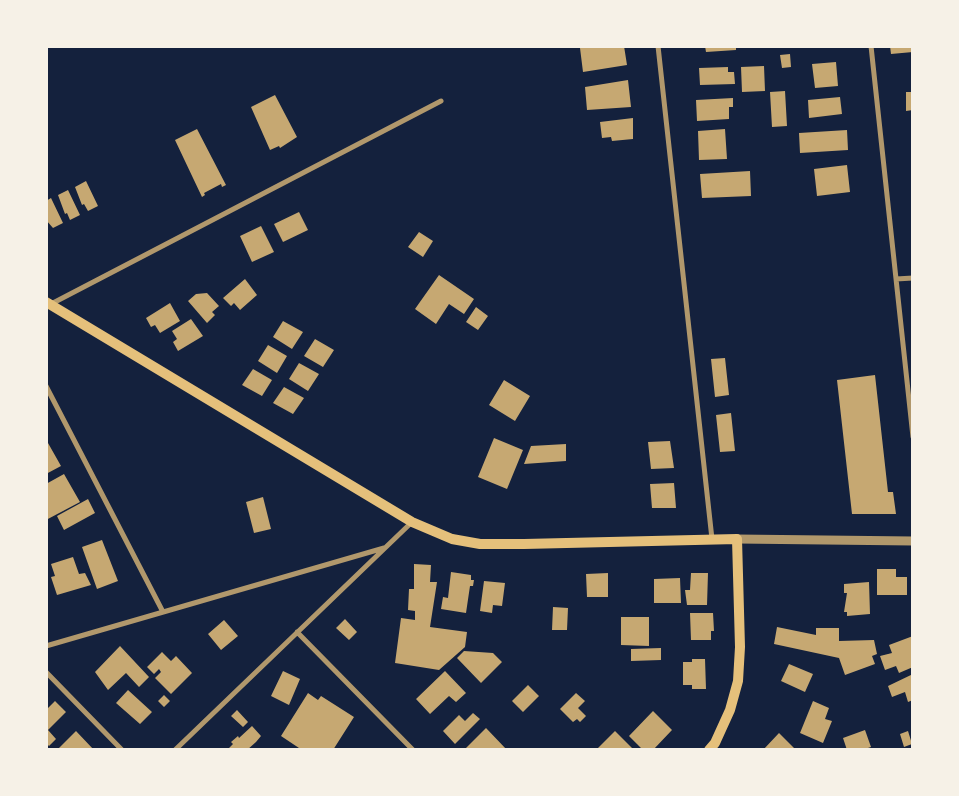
<!DOCTYPE html>
<html>
<head>
<meta charset="utf-8">
<style>
	body { margin:0 }
	#map { position:relative; width:959px; height:796px; overflow:hidden; background:#14213d; font-family:Karla,sans-serif }
	canvas { display:block }
	.frame { position:absolute; inset:0; border:48px solid #f6f1e7; pointer-events:none }
</style>
</head>
<body>
<div id="map">
<canvas width="959" height="796"></canvas>
<div class="frame"></div>
</div>
<script>
const g = document.querySelector('canvas').getContext('2d');
g.lineJoin = 'round';
function fillPath(path, color) { g.fillStyle = color; g.fill(path, 'evenodd'); }
const shape = rows => new Path2D(rows.map(r => 'M' + r).join(''));
function stroke(path, color, width, dash) { g.strokeStyle = color; g.lineWidth = width; g.lineCap = dash ? 'butt' : 'round'; g.setLineDash(dash || []); g.stroke(path); }
fillPath(shape([
	[589,46,624,46,627,65,583,72,580,48],
	[705,46,736,46,736,50,706,52],
	[890,46,913,46,913,52,891,54],
	[790,54,791,67,782,68,780,55],
	[836,62,838,86,815,88,812,64],
	[764,66,765,91,742,92,741,67],
	[728,67,728,72,734,72,735,84,700,85,699,68],
	[628,80,631,107,587,110,585,87],
	[785,91,787,126,772,127,770,92],
	[906,92,913,92,913,110,906,111],
	[275,95,297,137,280,148,279,146,270,150,251,107],
	[840,97,842,114,809,118,808,100],
	[733,98,733,107,729,107,729,119,697,121,696,100],
	[633,118,633,139,612,141,611,137,602,138,600,122],
	[197,129,226,185,222,187,221,184,204,193,205,195,202,197,175,140],
	[725,129,727,159,699,160,698,131],
	[847,130,848,150,800,153,799,133],
	[847,165,850,192,817,196,814,169],
	[750,171,751,196,702,198,700,174],
	[86,181,98,206,88,211,84,204,82,205,75,187],
	[68,190,80,215,70,220,67,213,65,214,58,195],
	[51,198,63,223,53,228,46,220,46,201],
	[299,212,308,230,283,242,274,224],
	[261,226,274,252,252,262,240,236],
	[419,232,433,241,423,257,408,247],
	[439,275,474,299,464,314,449,304,436,324,415,309],
	[245,279,257,295,240,310,234,303,231,306,223,298],
	[207,293,219,306,212,312,215,315,207,323,188,301,196,294],
	[170,303,180,321,160,333,155,325,151,327,146,318],
	[476,307,488,316,478,330,466,322],
	[191,319,203,336,178,351,173,342,177,339,172,331],
	[283,321,303,332,292,349,273,337],
	[315,339,334,350,323,367,304,356],
	[268,345,287,356,277,373,258,361],
	[725,358,729,395,715,397,711,359],
	[299,363,319,374,308,391,289,379],
	[253,369,272,380,262,396,242,385],
	[875,375,888,492,893,492,896,514,852,514,837,380],
	[504,380,530,396,515,421,489,405],
	[284,387,304,398,293,414,273,403],
	[731,413,735,451,720,452,716,415],
	[494,438,523,450,507,489,478,477],
	[670,441,674,468,651,469,648,442],
	[48,443,61,466,46,474,46,444],
	[566,444,566,461,524,464,531,446],
	[64,474,80,502,46,520,46,484],
	[674,483,676,508,652,508,650,484],
	[263,497,271,529,254,533,246,502],
	[88,499,95,513,64,530,57,516],
	[102,540,118,581,97,589,82,547],
	[73,557,79,574,85,573,91,585,57,595,51,577,55,576,51,564],
	[414,564,431,565,430,582,437,582,430,627,467,632,465,647,439,670,395,663,401,618,415,620,415,611,408,610,409,589,414,589],
	[877,569,896,569,896,577,907,577,907,595,877,595],
	[451,572,471,575,471,580,474,580,473,586,470,586,466,613,441,609,443,597,448,598],
	[608,573,608,597,587,597,586,574],
	[691,573,708,573,707,605,687,605,685,590,690,590],
	[680,578,681,603,654,603,654,579],
	[484,581,505,583,502,606,493,605,492,613,480,611],
	[869,582,870,614,847,616,847,612,844,612,847,593,844,593,844,584],
	[553,607,568,608,567,630,552,630],
	[690,613,713,613,714,631,711,631,711,640,691,640],
	[621,617,649,617,649,646,621,645],
	[345,619,357,632,349,640,336,628],
	[224,620,238,636,221,650,208,634],
	[777,627,816,635,816,628,839,628,839,641,874,640,877,654,872,656,875,664,845,675,839,658,774,644],
	[913,636,913,667,899,673,896,666,885,670,880,656,892,653,889,645],
	[120,646,149,677,139,687,126,673,108,690,95,672],
	[661,648,661,660,631,661,631,649],
	[464,651,493,653,502,662,481,683,457,658],
	[162,652,171,661,176,656,192,673,171,694,155,678,161,672,159,669,154,674,147,667],
	[692,659,705,659,706,689,692,689,692,685,683,685,683,662,692,662],
	[789,664,813,674,805,692,781,681],
	[283,671,300,679,289,705,271,696],
	[445,671,466,693,456,702,449,696,430,714,416,699],
	[913,674,913,700,908,702,905,692,892,697,888,686],
	[528,685,539,696,523,712,512,701],
	[128,690,152,712,140,724,116,703],
	[308,693,318,700,321,696,354,717,333,750,302,750,281,736],
	[576,693,585,701,578,708,586,716,580,722,577,719,573,722,560,709],
	[164,695,170,701,164,707,158,701],
	[55,701,66,712,48,730,56,739,49,746,46,743,46,710],
	[813,701,829,708,825,719,832,721,823,743,800,733],
	[237,710,248,722,243,727,231,716],
	[653,711,672,730,653,750,643,750,629,736],
	[473,713,480,719,455,744,443,731,459,715,465,721],
	[252,726,261,736,256,742,247,750,227,750,233,744,231,742,238,736,239,738],
	[486,728,507,750,464,750],
	[865,730,871,747,862,750,847,750,843,738],
	[76,731,94,750,57,750],
	[615,731,634,750,596,750],
	[908,731,912,744,904,747,900,734],
	[779,733,796,750,763,750]
]), '#c6a872');
stroke(shape([
	[658,46,712,539],
	[871,46,913,437],
	[896,279,913,278],
	[51,304,441,101],
	[46,386,163,612],
	[297,632,413,750],
	[46,646,384,548],
	[46,672,122,750],
	[175,750,412,522]
]), '#b1986c', 5);
stroke(shape([
	[737,539,913,541]
]), '#b1986c', 9);
stroke(shape([
	[46,302,412,522,452,539,480,544,524,544,737,539,740,647,738,681,730,710,715,743,709,750]
]), '#e5c07b', 10);
</script>
</body>
</html>
